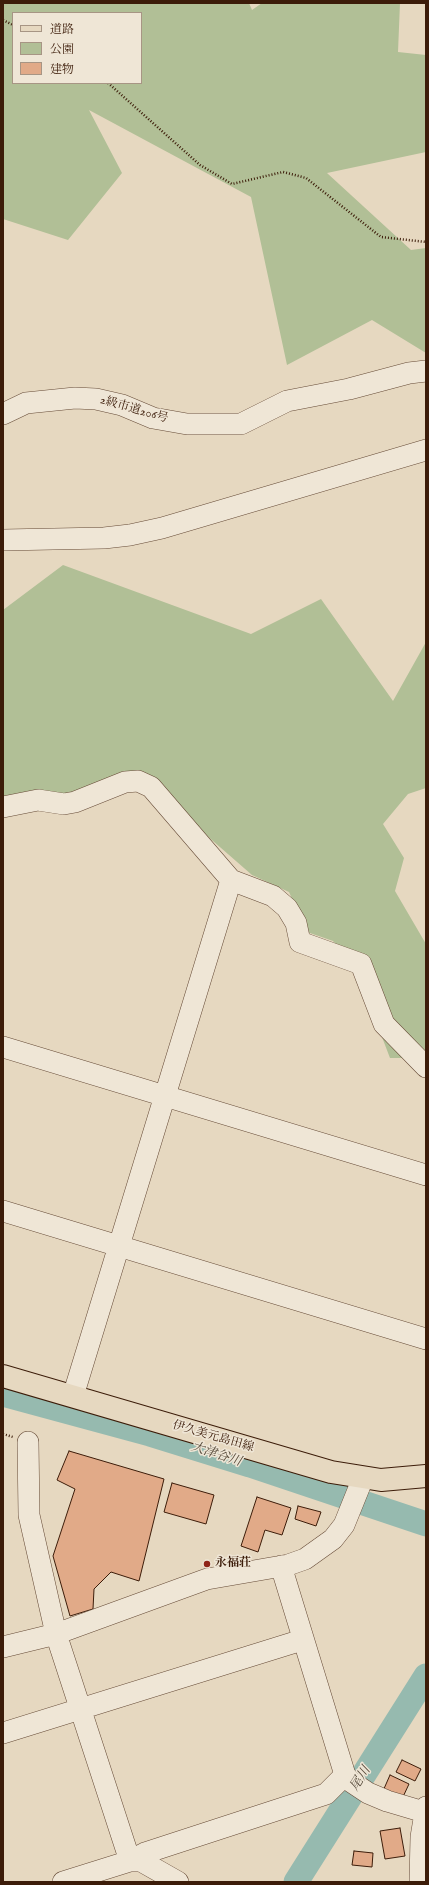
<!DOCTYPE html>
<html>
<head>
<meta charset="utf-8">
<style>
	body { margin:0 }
	#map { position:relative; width:429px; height:1885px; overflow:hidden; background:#e6d8c0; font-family:"IM FELL English","Noto Serif JP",serif }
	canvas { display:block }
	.frame { position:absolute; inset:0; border:4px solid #3c1c09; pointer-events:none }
	.legend { position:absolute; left:12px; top:12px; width:130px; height:72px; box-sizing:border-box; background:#efe6d6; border:1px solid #a79584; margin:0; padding:5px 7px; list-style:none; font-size:12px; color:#3c1c09 }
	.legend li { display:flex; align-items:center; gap:8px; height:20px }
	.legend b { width:20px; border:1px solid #a79584 }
</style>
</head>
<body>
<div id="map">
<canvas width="429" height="1885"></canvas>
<div class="frame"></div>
<ul class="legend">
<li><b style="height:5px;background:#e6d8c0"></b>道路</li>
<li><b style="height:11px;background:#b1bf96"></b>公園</li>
<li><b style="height:11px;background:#e1aa88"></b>建物</li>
</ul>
</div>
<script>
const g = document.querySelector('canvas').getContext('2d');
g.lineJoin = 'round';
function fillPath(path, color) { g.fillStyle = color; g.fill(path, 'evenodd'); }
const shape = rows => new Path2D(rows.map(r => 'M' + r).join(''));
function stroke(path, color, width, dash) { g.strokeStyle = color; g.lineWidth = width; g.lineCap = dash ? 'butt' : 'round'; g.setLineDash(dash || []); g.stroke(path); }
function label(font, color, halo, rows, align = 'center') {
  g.font = font + ' "IM FELL English","Noto Serif JP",serif'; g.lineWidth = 3; g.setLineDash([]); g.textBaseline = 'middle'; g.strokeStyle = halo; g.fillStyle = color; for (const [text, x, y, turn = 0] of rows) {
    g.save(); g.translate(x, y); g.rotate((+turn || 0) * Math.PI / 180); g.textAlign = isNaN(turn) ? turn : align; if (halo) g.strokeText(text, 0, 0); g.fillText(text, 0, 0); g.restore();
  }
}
fillPath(shape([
	[3,3,249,3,252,10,262,3,400,3,398,52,426,55,426,152,327,173,411,250,426,248,426,353,372,320,287,365,251,197,89,110,122,173,68,240,3,219],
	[13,13,141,13,141,83,13,83],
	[63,565,251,634,321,599,393,701,426,642,426,788,408,794,383,824,404,858,395,891,426,944,426,1058,390,1058,354,964,333,941,307,932,289,892,252,875,143,780,62,798,3,804,3,610]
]), '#b1bf96');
stroke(shape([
	[3,1394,150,1434,250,1465,426,1524],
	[296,1882,426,1676]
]), '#96baaf', 25);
const building = shape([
	[69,1451,164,1479,139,1581,111,1572,94,1589,93,1609,70,1616,53,1556,75,1489,57,1480,69,1451],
	[172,1483,214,1495,206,1524,164,1512,172,1483],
	[257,1497,291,1508,282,1535,265,1530,258,1552,241,1546,257,1497],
	[298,1506,321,1512,316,1526,295,1519,298,1506],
	[402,1760,421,1769,415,1781,396,1772,402,1760],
	[390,1775,409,1784,402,1799,383,1791,390,1775],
	[400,1828,405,1856,385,1859,380,1831,400,1828],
	[354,1851,373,1853,372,1867,352,1865,354,1851]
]);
fillPath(building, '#e1aa88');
stroke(building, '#3c1c09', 1);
const minor = shape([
	[3,414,26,403,75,398,96,399,122,405,153,418,187,424,241,424,287,401,349,389,409,373,426,371],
	[3,540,104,538,130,535,162,528,426,450],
	[3,807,38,800,64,804,75,802,125,782,138,781,151,787,231,880,273,896,287,908,296,923,300,942,361,964,384,1024,426,1067],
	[3,1047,426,1175],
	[3,1211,426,1339],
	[73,1396,231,880],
	[28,1442,29,1515,56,1634,130,1861,145,1853,326,1794,345,1775],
	[281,1566,345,1775,350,1781,368,1793,387,1801,424,1812],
	[3,1647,56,1634,207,1579,288,1565,305,1559,333,1539,344,1525,363,1478],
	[3,1733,302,1640],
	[63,1882,130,1861,141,1861,178,1882],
	[420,1882,421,1837,426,1807]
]);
const major = shape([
	[3,1376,331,1472,381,1480,426,1476]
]);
stroke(minor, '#664b37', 22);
stroke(major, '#3c1c09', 24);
stroke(shape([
	[3,20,13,25],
	[108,83,200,165,232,184,283,172,306,178,381,237,426,242],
	[3,1434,13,1437]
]), '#3c1c09', 2.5, [1, 2]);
stroke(minor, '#efe6d6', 21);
stroke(major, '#e6d8c0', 22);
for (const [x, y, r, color] of [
	[207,1564,4,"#8f2418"]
]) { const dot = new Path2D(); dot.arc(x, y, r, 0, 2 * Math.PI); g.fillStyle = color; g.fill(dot); stroke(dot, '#efe6d6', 1.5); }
label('12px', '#3c1c09', '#efe6d6', [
	["2級市道206号",134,410,16],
	["伊久美元島田線",213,1437,16]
]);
label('bold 12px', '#3c1c09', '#efe6d6', [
	["永福荘",215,1564]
], 'left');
label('italic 13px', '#574b3b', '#efe6d6', [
	["大津谷川",216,1455,18],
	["尾川",361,1779,-58]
]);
</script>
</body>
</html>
